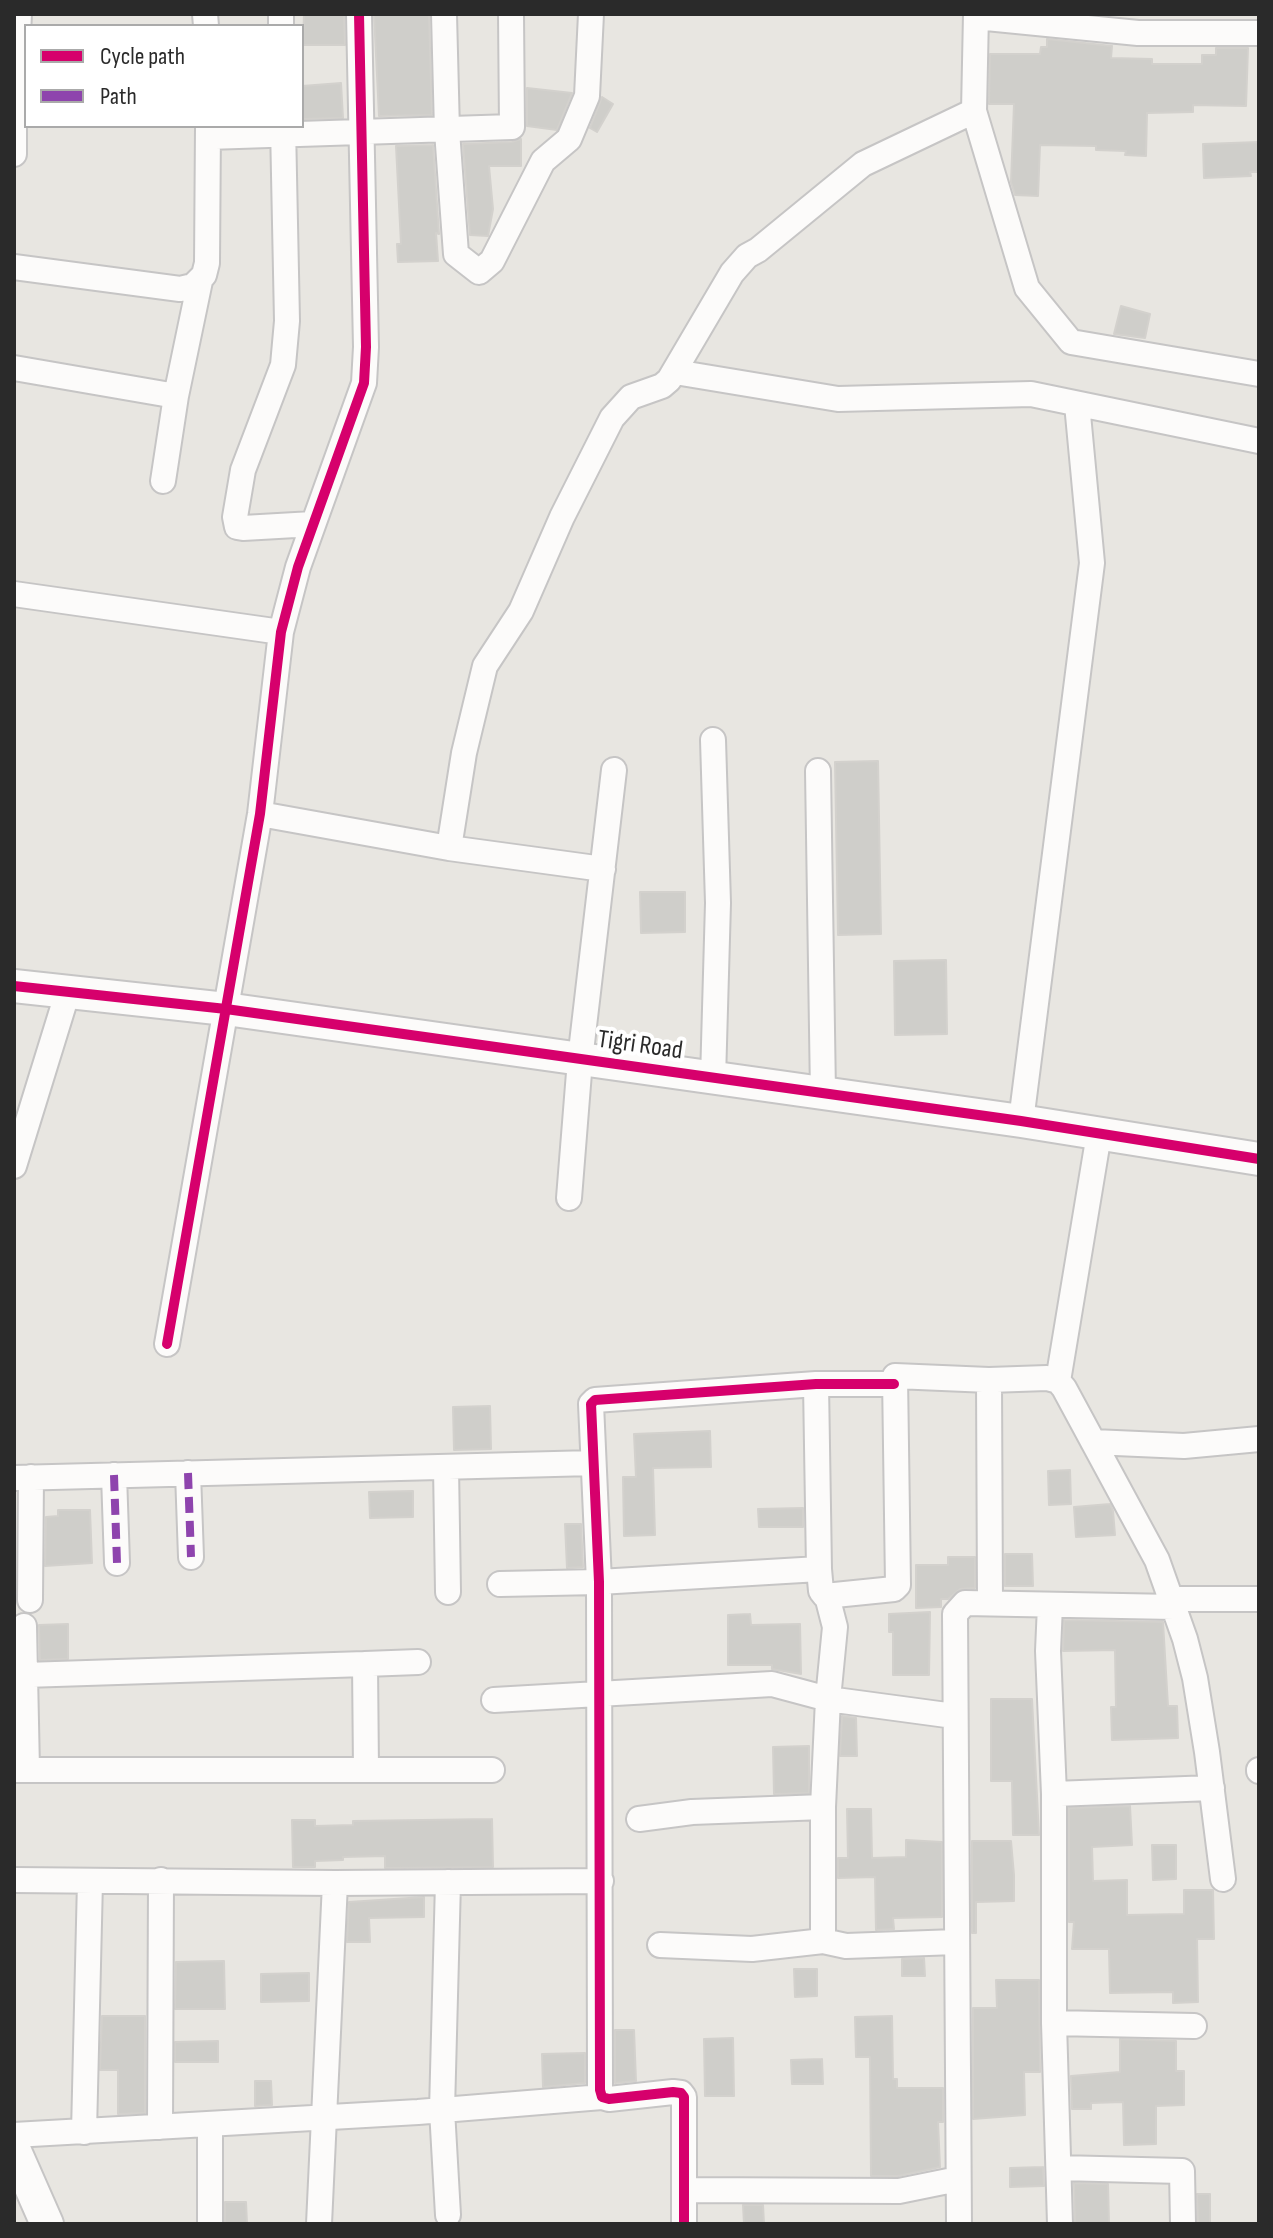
<!DOCTYPE html>
<html>
<head>
<meta charset="utf-8">
<style>
	body { margin:0 }
	#map { position:relative; width:1273px; height:2238px; overflow:hidden; background:#e8e6e1; font-family:"Sofia Sans Condensed",sans-serif }
	canvas { display:block }
	.frame { position:absolute; inset:0; border:16px solid #2a2a2a; pointer-events:none }
	.legend { position:absolute; left:24px; top:24px; width:280px; height:104px; box-sizing:border-box; background:#fff; border:2px solid #aaa; margin:0; padding:10px 14px; list-style:none; font-size:24px; color:#2a2a2a }
	.legend li { display:flex; align-items:center; gap:16px; height:40px }
	.legend b { width:40px; border:2px solid #aaa }
</style>
</head>
<body>
<div id="map">
<canvas width="1273" height="2238"></canvas>
<div class="frame"></div>
<ul class="legend">
<li><b style="height:10px;background:#d6006c"></b>Cycle path</li>
<li><b style="height:10px;background:#8e44ad"></b>Path</li>
</ul>
</div>
<script>
const g = document.querySelector('canvas').getContext('2d');
g.lineJoin = 'round';
function fillPath(path, color) { g.fillStyle = color; g.fill(path, 'evenodd'); }
const shape = rows => new Path2D(rows.map(r => 'M' + r).join(''));
function stroke(path, color, width, dash) { g.strokeStyle = color; g.lineWidth = width; g.lineCap = dash ? 'butt' : 'round'; g.setLineDash(dash || []); g.stroke(path); }
function label(font, color, halo, rows, align = 'center') {
  g.font = font + ' "Sofia Sans Condensed",sans-serif'; g.lineWidth = 8; g.setLineDash([]); g.textBaseline = 'middle'; g.strokeStyle = halo; g.fillStyle = color; for (const [text, x, y, turn = 0] of rows) {
    g.save(); g.translate(x, y); g.rotate((+turn || 0) * Math.PI / 180); g.textAlign = isNaN(turn) ? turn : align; if (halo) g.strokeText(text, 0, 0); g.fillText(text, 0, 0); g.restore();
  }
}
const building = shape([
	[304,14,344,14,345,45,303,45,304,14],
	[374,14,429,14,432,115,379,116,374,14],
	[1047,39,1112,46,1111,58,1152,59,1152,64,1202,64,1202,55,1216,55,1216,48,1248,48,1246,106,1193,105,1193,112,1147,113,1146,156,1125,155,1126,151,1096,150,1096,146,1040,145,1038,196,1015,195,1011,182,1014,104,989,104,990,54,1040,54,1041,47,1047,47,1047,39],
	[341,83,343,118,302,119,302,86,341,83],
	[527,88,572,93,557,130,527,126,527,88],
	[602,97,613,104,597,132,590,128,602,97],
	[521,139,521,166,489,166,493,209,488,236,470,235,463,144,512,142,521,139],
	[1259,142,1259,172,1250,172,1251,176,1204,178,1203,144,1259,142],
	[433,145,439,234,436,233,438,261,398,262,397,244,401,244,396,146,433,145],
	[1121,306,1150,314,1145,338,1114,334,1121,306],
	[878,761,881,934,838,935,835,762,878,761],
	[640,892,685,892,685,932,641,933,640,892],
	[946,960,947,1034,895,1035,894,961,946,960],
	[490,1406,491,1449,454,1450,453,1407,490,1406],
	[710,1431,711,1467,653,1468,655,1535,624,1536,623,1477,636,1477,634,1434,710,1431],
	[1070,1470,1071,1504,1049,1505,1048,1471,1070,1470],
	[413,1491,413,1517,370,1518,369,1492,413,1491],
	[1110,1504,1113,1511,1115,1535,1076,1537,1074,1507,1110,1504],
	[803,1508,803,1527,759,1527,758,1509,803,1508],
	[58,1510,90,1510,92,1563,45,1566,46,1517,58,1516,58,1510],
	[565,1524,581,1524,583,1567,567,1568,565,1524],
	[1005,1554,1032,1554,1033,1586,1005,1586,1005,1554],
	[948,1557,975,1557,975,1588,960,1589,948,1599,941,1599,941,1607,916,1608,916,1565,948,1565,948,1557],
	[930,1612,929,1675,893,1675,893,1632,889,1632,889,1614,930,1612],
	[750,1614,751,1625,800,1624,801,1674,772,1669,772,1665,728,1665,728,1615,750,1614],
	[1064,1620,1163,1622,1168,1706,1177,1706,1178,1738,1112,1740,1111,1707,1116,1707,1115,1650,1063,1651,1064,1620],
	[68,1624,68,1659,40,1660,39,1625,68,1624],
	[991,1699,1032,1699,1039,1835,1013,1835,1012,1781,991,1781,991,1699],
	[842,1716,856,1718,857,1756,840,1756,842,1716],
	[809,1746,809,1793,774,1794,773,1747,809,1746],
	[1130,1806,1132,1845,1092,1847,1093,1881,1127,1880,1127,1915,1184,1914,1184,1890,1213,1890,1214,1939,1197,1939,1198,2002,1173,2003,1173,1992,1110,1993,1109,1949,1072,1949,1074,1922,1069,1922,1069,1808,1130,1806],
	[847,1809,871,1809,872,1858,906,1857,906,1840,942,1842,942,1917,893,1918,894,1929,876,1930,875,1877,838,1878,838,1858,848,1858,847,1809],
	[492,1819,493,1867,385,1868,385,1856,343,1857,343,1860,315,1861,315,1867,293,1867,292,1820,315,1820,315,1826,353,1825,353,1821,492,1819],
	[972,1841,1011,1841,1014,1875,1014,1901,976,1902,976,1933,972,1933,972,1841],
	[1152,1845,1176,1845,1176,1879,1153,1880,1152,1845],
	[424,1897,424,1917,369,1918,370,1942,347,1942,349,1902,424,1897],
	[924,1958,925,1976,902,1976,902,1959,924,1958],
	[224,1961,225,2009,175,2009,176,1962,224,1961],
	[794,1969,817,1969,817,1996,795,1997,794,1969],
	[309,1973,309,2001,261,2002,261,1974,309,1973],
	[996,1980,1039,1980,1040,2072,1024,2072,1025,2115,973,2119,973,2008,997,2008,996,1980],
	[102,2016,145,2016,145,2113,118,2114,118,2070,100,2070,102,2016],
	[892,2016,893,2079,897,2079,897,2088,943,2088,943,2122,938,2122,940,2167,898,2176,871,2176,870,2057,856,2057,855,2017,892,2016],
	[615,2030,634,2030,636,2081,615,2083,615,2030],
	[733,2038,734,2096,705,2096,704,2039,733,2038],
	[1120,2039,1176,2041,1176,2071,1184,2071,1184,2105,1156,2106,1156,2144,1124,2145,1123,2102,1091,2103,1091,2109,1072,2109,1071,2076,1120,2072,1120,2039],
	[218,2041,218,2062,175,2062,175,2042,218,2041],
	[585,2053,585,2083,543,2087,542,2054,585,2053],
	[822,2059,823,2084,792,2084,791,2060,822,2059],
	[255,2081,271,2081,272,2105,255,2106,255,2081],
	[1043,2167,1044,2186,1010,2187,1010,2168,1043,2167],
	[1074,2183,1108,2184,1109,2224,1075,2224,1074,2183],
	[1197,2194,1210,2194,1210,2224,1198,2224,1197,2194],
	[225,2202,246,2202,247,2224,225,2224,225,2202],
	[743,2205,763,2205,764,2224,744,2224,743,2205]
]);
fillPath(building, '#cfceca');
stroke(building, '#d3d1cd', 2);
const street = shape([
	[205,14,206,26],
	[281,14,281,26],
	[444,14,447,131,456,254,479,272,492,261,543,161,569,139,587,96,591,14],
	[976,14,974,111,1027,288,1071,342,1259,374],
	[976,17,1138,33,1259,33],
	[14,116,19,14],
	[14,116,14,154],
	[283,126,287,321,283,365,243,470,235,517,237,527,243,528,313,524],
	[208,137,512,127,511,14],
	[14,267,180,289,193,286,204,275,207,263,208,126],
	[14,368,176,396],
	[675,372,838,399,1031,394,1259,441],
	[163,481,176,396,200,281],
	[14,594,281,632],
	[713,740,718,903,713,1079],
	[818,771,823,1094],
	[260,814,449,848,603,869],
	[449,848,464,753,485,666,521,611,562,517,612,418,631,397,662,386,669,380,732,273,747,256,758,250,863,164,974,111],
	[1021,1121,1092,563,1077,404],
	[14,1166,68,991],
	[569,1198,580,1060,614,770],
	[167,1344,260,814,281,632,298,567,364,383,366,347,359,14],
	[989,1380,990,1603],
	[1058,1381,1099,1134],
	[816,1384,819,1569,821,1591,825,1596,894,1589,898,1585,895,1376,989,1380,1047,1378,1058,1381,1064,1388,1157,1560,1185,1639,1195,1678,1207,1752,1223,1879],
	[1093,1442,1184,1446,1259,1439],
	[446,1467,448,1592],
	[188,1473,191,1557],
	[114,1475,117,1563],
	[14,1478,593,1463],
	[500,1584,599,1582,819,1569],
	[1171,1599,1259,1599],
	[30,1600,31,1477],
	[1050,1605,1048,1651,1054,1794,1054,2023,1060,2224],
	[24,1626,27,1770],
	[365,1664,418,1662],
	[25,1675,365,1664,366,1770],
	[494,1700,772,1684,828,1699,954,1716],
	[14,1770,492,1770],
	[1259,1771,1259,1770],
	[1054,1794,1212,1788],
	[639,1819,692,1812,823,1807],
	[14,1880,335,1883,601,1881],
	[823,1941,823,1807,828,1699,835,1627,827,1596],
	[660,1945,752,1949,823,1941,846,1946,956,1942],
	[1054,2023,1194,2026],
	[210,2124,210,2224],
	[160,2127,161,1880],
	[84,2132,90,1881],
	[14,2135,418,2112,602,2097],
	[1059,2168,1182,2171,1183,2224],
	[684,2190,899,2191,958,2179],
	[448,2215,442,2110,448,1882],
	[319,2224,335,1883],
	[684,2224,684,2097,681,2093,673,2092,609,2099,602,2097,600,2090,599,1582,591,1404,595,1400,816,1384,894,1384],
	[959,2224,955,1614,965,1603,1174,1607]
]);
const secondary = shape([
	[14,986,226,1009,1021,1121,1259,1159],
	[14,2149,47,2224]
]);
stroke(street, '#c6c5c5', 28);
stroke(secondary, '#c6c5c5', 36);
stroke(street, '#fcfbfa', 24);
stroke(secondary, '#fcfbfa', 32);
stroke(shape([
	[188,1473,191,1557],
	[114,1475,117,1563]
]), '#8e44ad', 8, [16, 8]);
stroke(shape([
	[14,986,226,1009,1021,1121,1259,1159],
	[167,1344,260,814,281,632,298,567,364,383,366,347,359,14],
	[684,2224,684,2097,681,2093,673,2092,609,2099,602,2097,600,2090,599,1582,591,1404,595,1400,816,1384,894,1384]
]), '#d6006c', 10);
label('26px', '#2a2a2a', '#fff', [
	["Tigri Road",640,1046,8]
]);
</script>
</body>
</html>
